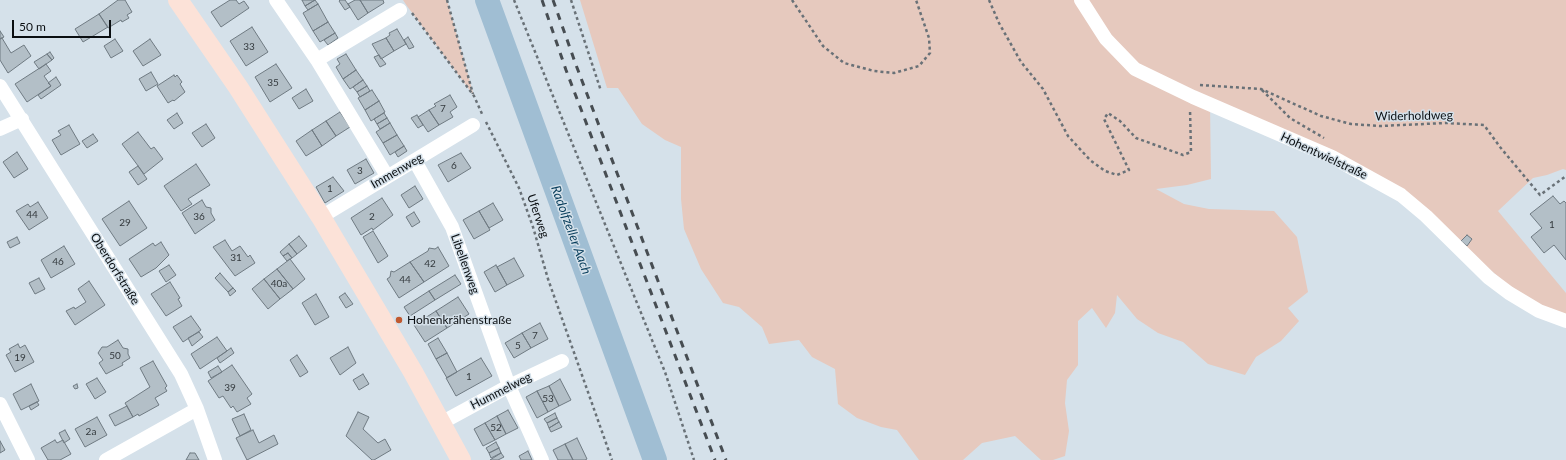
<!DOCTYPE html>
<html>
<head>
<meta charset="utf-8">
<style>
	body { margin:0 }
	#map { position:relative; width:1566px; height:460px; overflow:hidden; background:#d5e1ea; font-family:Lato,sans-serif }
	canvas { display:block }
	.scale { position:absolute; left:12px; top:20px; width:99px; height:18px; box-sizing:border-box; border:2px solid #0a0e11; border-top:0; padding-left:5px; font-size:12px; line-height:14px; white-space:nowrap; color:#0a0e11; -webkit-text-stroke:3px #d5e1ea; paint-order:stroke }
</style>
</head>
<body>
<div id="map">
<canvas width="1566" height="460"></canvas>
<div class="scale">50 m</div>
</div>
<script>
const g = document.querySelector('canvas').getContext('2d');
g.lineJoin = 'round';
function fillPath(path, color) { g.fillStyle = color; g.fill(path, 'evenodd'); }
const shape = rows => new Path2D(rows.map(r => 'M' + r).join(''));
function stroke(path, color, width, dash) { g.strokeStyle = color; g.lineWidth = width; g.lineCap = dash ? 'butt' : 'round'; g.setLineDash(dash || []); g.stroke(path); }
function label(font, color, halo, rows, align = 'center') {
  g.font = font + ' Lato,sans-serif'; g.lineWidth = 3; g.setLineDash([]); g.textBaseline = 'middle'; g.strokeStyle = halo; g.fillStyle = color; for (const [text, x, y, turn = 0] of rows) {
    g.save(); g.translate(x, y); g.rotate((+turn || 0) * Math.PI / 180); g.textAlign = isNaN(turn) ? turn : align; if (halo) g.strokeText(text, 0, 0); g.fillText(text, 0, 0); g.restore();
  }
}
fillPath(shape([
	[403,0,447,0,474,96,407,6],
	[580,0,1566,0,1566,170,1563,169,1547,175,1533,178,1498,211,1566,293,1566,321,1539,311,1401,195,1210,104,1211,179,1187,185,1156,189,1184,204,1209,209,1274,211,1297,237,1308,292,1288,308,1299,321,1281,341,1256,357,1245,375,1208,364,1183,342,1158,333,1137,319,1117,295,1115,313,1106,328,1092,308,1078,321,1078,365,1067,380,1065,403,1069,431,1065,456,1053,460,1041,460,1015,436,982,443,963,460,919,460,897,430,881,427,857,418,838,404,835,369,812,357,799,340,769,344,762,327,739,307,723,303,701,269,684,229,681,199,681,147,665,140,642,124,618,88,607,88]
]), '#e6c9be');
stroke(shape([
	[487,0,655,460]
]), '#a0bed3', 24);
const building = shape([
	[118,0,125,0,132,12,127,15,129,18,122,22,121,20,108,28,99,14,118,0],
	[230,0,236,0,239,4,244,1,249,8,221,27,211,12,230,0],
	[302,0,315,0,305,6,302,0],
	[315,0,318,4,308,10,305,6,315,0],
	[340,0,345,0,350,7,345,10,339,1,340,0],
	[355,0,360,0,368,13,358,20,348,4,355,0],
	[360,0,383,0,384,3,368,13,360,0],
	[318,4,328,22,313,31,303,13,318,4],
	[99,14,108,27,83,42,75,29,99,14],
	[328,22,335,33,320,42,313,31,328,22],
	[252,27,268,52,246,66,230,41,252,27],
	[397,29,406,44,394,51,386,38,390,35,389,33,397,29],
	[0,31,4,37,0,39,0,31],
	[335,33,338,38,328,45,324,40,335,33],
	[408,37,414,47,409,49,404,40,408,37],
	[2,38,11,53,24,45,31,56,8,73,0,60,0,39,2,38],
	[386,38,394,51,381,59,372,44,386,38],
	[115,39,123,51,111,58,104,46,115,39],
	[150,39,161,55,143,66,133,51,150,39],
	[50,52,54,58,52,60,47,54,50,52],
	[47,54,52,60,39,69,34,62,47,54],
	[346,54,356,70,343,79,336,67,340,64,337,59,346,54],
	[379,55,386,64,380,67,374,57,379,55],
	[46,64,51,71,44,76,51,86,27,102,15,84,46,64],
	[276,64,292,88,270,102,255,77,276,64],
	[356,70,363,80,350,89,343,79,356,70],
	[151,72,158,84,146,91,139,79,151,72],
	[174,75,175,77,177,75,182,82,180,84,185,92,174,101,173,100,168,103,157,86,174,75],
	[56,77,61,85,41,99,38,95,51,86,48,83,56,77],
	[363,80,367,86,357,92,353,87,363,80],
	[367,86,370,91,360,97,357,92,367,86],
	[306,89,313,101,299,109,292,98,306,89],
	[372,90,379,101,365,110,358,98,372,90],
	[450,95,457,107,450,112,453,117,439,125,429,110,436,106,434,104,450,95],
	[379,101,385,112,371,121,365,110,379,101],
	[429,110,439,125,428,132,418,117,429,110],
	[340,112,350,127,336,136,326,121,340,112],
	[177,113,183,123,174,129,167,120,177,113],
	[384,113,387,118,377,124,374,119,384,113],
	[417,115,423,125,418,128,411,118,417,115],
	[387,118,390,123,380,129,377,124,387,118],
	[326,121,336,136,322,146,312,130,326,121],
	[390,123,397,135,383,143,376,132,390,123],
	[206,124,215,138,202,147,192,133,206,124],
	[69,125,80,144,61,155,52,140,61,135,58,131,69,125],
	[312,130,322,146,306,156,296,141,312,130],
	[138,132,151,149,154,147,163,159,144,174,122,144,138,132],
	[93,134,98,141,87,148,82,141,93,134],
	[397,135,404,146,390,155,383,143,397,135],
	[404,146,407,151,398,157,395,152,404,146],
	[17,152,28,169,14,178,3,162,17,152],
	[461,153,471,168,448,182,438,165,461,153],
	[366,159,374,173,355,184,347,170,366,159],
	[196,164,210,185,188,199,192,204,181,211,164,186,196,164],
	[138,166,147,179,138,185,129,172,138,166],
	[333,177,344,191,325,203,316,187,333,177],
	[415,186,423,199,409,208,401,195,415,186],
	[1553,196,1560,204,1564,201,1566,203,1566,260,1554,245,1544,253,1531,237,1542,228,1530,214,1553,196],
	[382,198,393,215,373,230,372,228,361,235,351,218,382,198],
	[202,200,206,207,211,208,211,213,215,220,195,234,182,213,202,200],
	[129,201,147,228,120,246,102,219,129,201],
	[38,202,48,218,29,230,16,211,28,204,30,207,38,202],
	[493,203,503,220,489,228,479,211,493,203],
	[479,211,490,230,474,239,463,220,479,211],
	[414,212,420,222,412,227,406,217,414,212],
	[373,231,388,256,378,263,363,237,373,231],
	[1467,235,1472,239,1467,246,1461,241,1467,235],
	[299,236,307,246,297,254,289,244,299,236],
	[17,237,20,243,10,248,7,242,17,237],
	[225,240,232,251,240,246,248,257,250,255,255,263,235,276,213,247,225,240],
	[161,242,169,255,156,268,141,277,129,259,153,243,155,246,161,242],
	[289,244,297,254,292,258,288,253,283,256,280,252,289,244],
	[64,246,75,264,51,278,41,260,64,246],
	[438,247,449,266,424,282,410,262,428,251,429,248,435,249,438,247],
	[288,253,292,258,287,261,283,256,288,253],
	[514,258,524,276,507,285,497,267,514,258],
	[290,259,305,279,293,289,277,269,290,259],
	[410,262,424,282,399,298,387,279,390,277,391,271,394,272,410,262],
	[169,265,176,275,166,282,159,271,169,265],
	[496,265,507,285,495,292,484,272,496,265],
	[277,269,293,289,280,299,264,279,277,269],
	[220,273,233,288,228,292,215,278,220,273],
	[455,275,461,284,435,300,429,291,455,275],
	[39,278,45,289,35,294,29,283,39,278],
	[264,279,280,299,268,309,252,289,264,279],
	[89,281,105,305,75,325,66,311,74,307,75,309,86,302,78,289,89,281],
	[170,282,180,298,178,299,182,306,166,316,151,294,170,282],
	[233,288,236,291,230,296,228,292,233,288],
	[429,291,435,300,410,316,404,307,429,291],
	[345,293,353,304,346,308,339,297,345,293],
	[316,294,329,317,315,325,302,303,316,294],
	[458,297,469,314,447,328,436,311,458,297],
	[436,311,447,328,425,342,414,325,436,311],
	[191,316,201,330,183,342,173,327,191,316],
	[540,323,548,339,531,348,522,333,540,323],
	[199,332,203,337,192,346,188,338,199,332],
	[522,333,531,348,514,358,505,343,522,333],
	[217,337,227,351,200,369,191,354,217,337],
	[438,338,447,353,436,359,428,344,438,338],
	[118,340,123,348,128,349,128,354,130,358,122,363,123,365,106,374,99,363,103,360,98,353,102,347,107,347,118,340],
	[18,344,20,348,25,345,34,362,15,372,6,355,11,352,9,349,18,344],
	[348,347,356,363,340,375,330,358,348,347],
	[231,348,234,353,220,363,217,358,231,348],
	[447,353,457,372,447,378,436,359,447,353],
	[297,355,308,372,300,377,290,360,297,355],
	[481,358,492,376,456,396,446,378,481,358],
	[153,361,167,386,165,388,167,391,155,398,159,405,139,416,138,414,133,417,125,403,150,387,140,368,153,361],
	[232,365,252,394,247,398,251,404,237,412,233,406,231,408,223,396,219,398,208,381,232,365],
	[218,366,222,372,211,378,208,372,218,366],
	[363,374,369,384,359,390,353,380,363,374],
	[97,378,106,392,95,399,86,384,97,378],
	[560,379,571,400,559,406,549,386,560,379],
	[31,384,39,401,21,410,13,394,31,384],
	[77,384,78,388,75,389,73,386,77,384],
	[549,386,559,406,548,412,537,391,549,386],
	[537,391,548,412,537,418,526,397,537,391],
	[37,402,39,405,31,410,29,406,37,402],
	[127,406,133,417,115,426,109,415,127,406],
	[508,410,518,428,506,434,497,416,508,410],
	[358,412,369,417,363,429,378,443,385,439,391,450,374,460,372,460,346,436,358,412],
	[555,413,557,418,547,423,544,419,555,413],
	[244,414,251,430,240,436,232,419,244,414],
	[497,416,506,434,495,440,485,423,497,416],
	[97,417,107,435,85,447,75,429,97,417],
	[557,418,559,422,549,428,547,423,557,418],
	[559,422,562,427,551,432,549,428,559,422],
	[485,423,495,440,483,446,474,429,485,423],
	[65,430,70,439,64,443,59,433,65,430],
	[253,430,259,443,274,435,278,444,247,460,236,438,253,430],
	[577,438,587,459,585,460,573,460,565,444,577,438],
	[55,440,57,443,63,440,71,454,60,460,48,460,41,448,55,440],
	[0,441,5,450,0,453,0,441],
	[496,442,499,448,489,453,486,448,496,442],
	[565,444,573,460,558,460,553,450,565,444],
	[499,448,501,453,491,458,489,453,499,448],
	[528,451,532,460,521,460,519,456,528,451],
	[190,453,195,453,199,460,186,460,190,453],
	[501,453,504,457,498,460,490,460,501,453]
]);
fillPath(building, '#b3bfc7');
stroke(building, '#6f7a82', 1);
stroke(shape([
	[447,0,473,94],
	[514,0,665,372,694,460],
	[571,0,601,91],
	[792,0,823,46,844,63,874,71,894,73,919,66,930,53,929,38,916,0],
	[989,0,999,23,1021,62,1043,89,1068,136,1090,160,1105,171,1117,175,1129,170,1104,119,1108,113,1120,121,1136,138,1183,155,1191,152,1190,109],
	[412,13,474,96,483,116],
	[1200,85,1261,89,1321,116,1351,124,1380,126,1446,123,1484,125,1500,147,1540,195,1566,176],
	[1262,90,1290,118,1324,138],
	[486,122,519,188,533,227,548,279,612,460]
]), '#697177', 2.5, [3, 3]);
stroke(shape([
	[276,0,317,60,387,176],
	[1081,0,1106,39,1135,69,1193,97,1332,157,1401,195,1426,216,1489,278,1509,293,1539,311,1566,321],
	[317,60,400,10],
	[0,86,181,374,197,409,215,460],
	[0,129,22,119],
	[415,161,452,227,509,386,542,460],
	[321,217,473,125],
	[0,404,28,460],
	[441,423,509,386,562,361],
	[106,460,197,409]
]), '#fff', 14);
stroke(shape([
	[178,0,238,87,321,217,413,372,461,460]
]), '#fce2d8', 20);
stroke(shape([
	[542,0,566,70,715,460],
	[553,0,576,65,726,460]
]), '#474d52', 3, [7, 7]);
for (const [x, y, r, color] of [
	[399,320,4,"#c0592f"]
]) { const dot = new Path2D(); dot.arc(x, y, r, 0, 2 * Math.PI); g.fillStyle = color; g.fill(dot); stroke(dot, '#d5e1ea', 1.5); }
label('10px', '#343a3e', null, [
	["33",249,47],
	["35",273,83],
	["7",443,109],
	["6",454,166],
	["3",360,171],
	["1",330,189],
	["44",32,215],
	["36",199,217],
	["2",372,217],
	["29",125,223],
	["1",1552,225],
	["31",236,258],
	["46",58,262],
	["42",430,264],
	["44",405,280],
	["40a",279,284],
	["7",535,336],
	["5",518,346],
	["50",115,356],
	["19",20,358],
	["1",469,377],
	["39",230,388],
	["53",548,399],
	["52",496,428],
	["2a",91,432]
]);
label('12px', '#0a0e11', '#d5e1ea', [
	["Widerholdweg",1414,116,-1],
	["Hohentwielstraße",1324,156,25],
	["Immenweg",397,171,-30],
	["Uferweg",538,216,71],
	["Libellenweg",465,264,70],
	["Oberdorfstraße",115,269,58],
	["Hummelweg",501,391,-27]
]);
label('12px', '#0a0e11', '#d5e1ea', [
	["Hohenkrähenstraße",407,320]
], 'left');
label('italic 13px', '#073d5b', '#d5e1ea', [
	["Radolfzeller Aach",571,230,70]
]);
</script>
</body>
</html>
